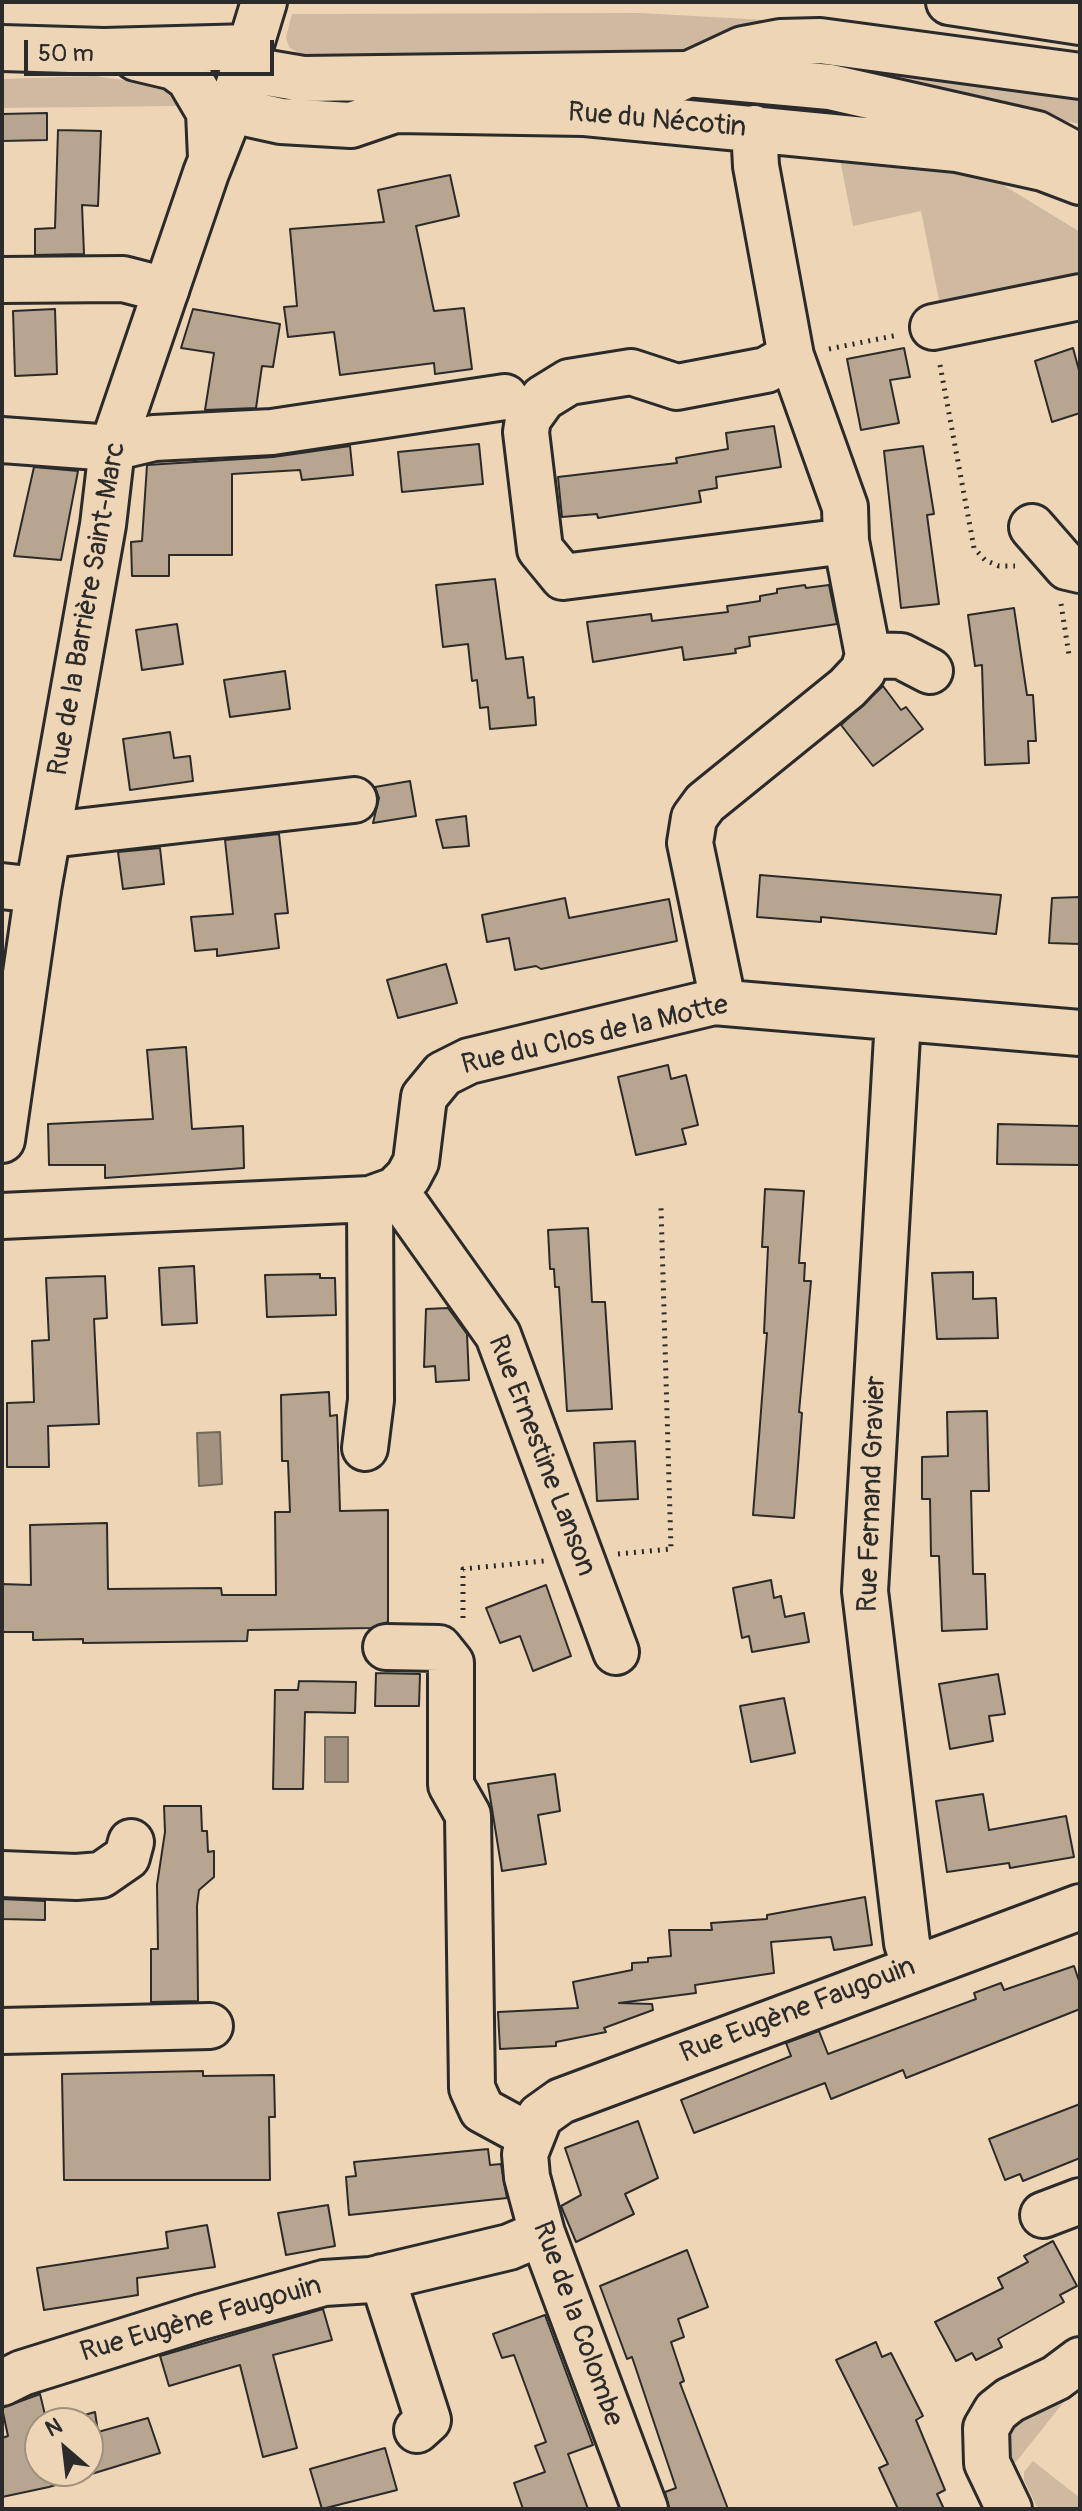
<!DOCTYPE html>
<html>
<head>
<meta charset="utf-8">
<style>
	body { margin:0 }
	#map { position:relative; width:1082px; height:2511px; overflow:hidden; background:#eed5b6; font-family:Pangolin,sans-serif }
	canvas { display:block }
	.frame { position:absolute; inset:0; border:4px solid #2b2b2b; pointer-events:none }
	.north { position:absolute; left:24px; top:2407px; width:80px; height:80px; box-sizing:border-box; background:#eed5b6; border:2px solid #a0917e; border-radius:50%; rotate:332deg; font-size:22px; font-weight:700; line-height:32px; text-align:center; color:#2b2b2b }
	.north::after { content:''; display:block; margin:auto; width:28px; height:36px; background:#2b2b2b; clip-path:polygon(50% 0,100% 100%,50% 72%,0 100%) }
	.scale { position:absolute; left:24px; top:40px; width:250px; height:36px; box-sizing:border-box; border:4px solid #2b2b2b; border-top:0; padding-left:10px; font-size:24px; line-height:28px; white-space:nowrap; color:#2b2b2b; -webkit-text-stroke:6px #eed5b6; paint-order:stroke }
</style>
</head>
<body>
<div id="map">
<canvas width="1082" height="2511"></canvas>
<div class="frame"></div>
<div class="north">N</div>
<div class="scale">50 m</div>
</div>
<script>
const g = document.querySelector('canvas').getContext('2d');
g.lineJoin = 'round';
function fillPath(path, color) { g.fillStyle = color; g.fill(path, 'evenodd'); }
const shape = rows => new Path2D(rows.map(r => 'M' + r).join(''));
function stroke(path, color, width, dash) { g.strokeStyle = color; g.lineWidth = width; g.lineCap = dash ? 'butt' : 'round'; g.setLineDash(dash || []); g.stroke(path); }
function label(font, color, halo, rows, align = 'center') {
  g.font = font + ' Pangolin,sans-serif'; g.lineWidth = 6; g.setLineDash([]); g.textBaseline = 'middle'; g.strokeStyle = halo; g.fillStyle = color; for (const [text, x, y, turn = 0] of rows) {
    g.save(); g.translate(x, y); g.rotate((+turn || 0) * Math.PI / 180); g.textAlign = isNaN(turn) ? turn : align; if (halo) g.strokeText(text, 0, 0); g.fillText(text, 0, 0); g.restore();
  }
}
fillPath(shape([
	[640,13,765,20,763,26,647,60,310,61,289,47,286,37,292,14],
	[814,61,1080,89,1080,124,814,69],
	[95,76,163,86,177,106,2,108,2,79],
	[840,159,985,174,1080,232,1080,292,943,320,921,211,853,226],
	[1070,2394,1016,2462,1006,2465,1006,2423],
	[1033,2461,1080,2498,1080,2509,1038,2509,1024,2480,1024,2472]
]), '#cfb9a0');
const water = shape([
	[220,1432,222,1484,199,1486,197,1433,220,1432],
	[325,1737,348,1737,348,1782,325,1782,325,1737]
]);
fillPath(water, '#a2927f');
stroke(water, '#72695d', 2);
const building = shape([
	[47,113,47,140,2,141,2,114,47,113],
	[58,130,101,131,98,206,82,205,84,254,35,255,35,229,55,228,58,130],
	[450,175,459,216,416,226,434,311,464,308,472,369,435,374,434,363,340,375,334,332,288,337,284,307,297,306,290,229,384,222,378,190,450,175],
	[55,309,57,374,15,376,13,311,55,309],
	[193,309,280,324,273,367,262,366,256,408,205,410,214,353,181,348,193,309],
	[904,348,910,377,890,380,899,423,861,430,847,359,904,348],
	[1073,348,1080,374,1080,413,1052,422,1035,361,1073,348],
	[774,426,781,467,716,477,717,488,699,491,701,502,598,518,597,514,562,517,558,477,677,463,676,458,728,449,726,433,774,426],
	[479,444,483,484,402,492,398,452,479,444],
	[350,446,353,475,302,480,300,470,232,474,232,555,169,555,169,576,132,576,131,542,142,541,147,465,273,457,350,446],
	[923,446,934,514,927,515,939,604,901,608,884,451,923,446],
	[34,467,78,471,61,560,14,556,34,467],
	[495,579,506,659,523,657,528,698,534,697,536,725,490,729,488,707,480,708,477,680,472,681,468,644,443,647,436,585,495,579],
	[805,585,806,588,829,585,837,624,749,637,750,646,735,649,736,653,684,660,682,647,593,662,587,622,651,614,652,621,728,612,727,606,760,601,760,596,777,593,777,589,805,585],
	[1014,608,1027,695,1033,695,1036,741,1028,741,1029,763,985,765,982,665,975,666,968,615,1014,608],
	[177,624,183,664,142,670,136,630,177,624],
	[285,671,290,709,230,717,224,680,285,671],
	[883,686,901,710,906,707,923,729,873,766,841,725,883,686],
	[170,732,174,758,190,756,193,781,130,790,123,739,170,732],
	[410,781,416,816,373,823,379,798,375,787,410,781],
	[466,816,469,846,443,848,436,820,466,816],
	[279,834,288,913,275,914,279,948,217,956,217,949,195,951,191,917,233,914,225,840,279,834],
	[160,848,164,884,123,889,118,852,160,848],
	[760,875,1001,895,996,934,821,917,821,922,757,917,760,875],
	[1080,897,1080,944,1049,943,1052,898,1080,897],
	[565,898,569,918,669,899,677,941,541,969,536,966,515,970,509,938,487,942,482,915,565,898],
	[446,964,457,1003,398,1018,387,980,446,964],
	[186,1047,192,1129,243,1126,244,1168,105,1178,105,1165,49,1165,48,1124,153,1119,147,1050,186,1047],
	[668,1065,671,1079,686,1075,698,1125,682,1129,686,1144,636,1155,618,1077,668,1065],
	[998,1124,1080,1126,1080,1165,997,1164,998,1124],
	[765,1189,804,1191,799,1263,805,1263,804,1281,811,1281,799,1412,802,1413,794,1518,753,1515,767,1333,764,1333,768,1247,762,1247,765,1189],
	[588,1228,592,1302,605,1302,612,1409,567,1411,559,1287,555,1287,554,1269,550,1269,548,1230,588,1228],
	[194,1266,197,1323,162,1325,159,1268,194,1266],
	[973,1272,973,1299,996,1298,998,1338,937,1339,932,1273,973,1272],
	[320,1274,320,1278,335,1278,336,1315,267,1317,265,1275,320,1274],
	[105,1276,107,1318,94,1319,99,1424,48,1426,49,1467,7,1467,7,1403,34,1402,32,1341,49,1340,46,1278,105,1276],
	[448,1308,467,1334,469,1380,436,1382,435,1366,424,1367,426,1309,448,1308],
	[329,1392,330,1416,337,1415,340,1511,388,1510,388,1622,371,1628,248,1630,247,1641,83,1643,83,1639,33,1640,33,1632,2,1632,2,1584,31,1585,30,1525,107,1523,108,1589,221,1588,222,1595,276,1595,275,1512,290,1512,288,1461,282,1461,281,1395,329,1392],
	[987,1411,989,1491,971,1491,973,1574,985,1574,987,1629,942,1631,939,1556,931,1556,930,1499,922,1499,922,1457,948,1456,947,1412,987,1411],
	[635,1441,638,1499,597,1501,594,1443,635,1441],
	[771,1580,774,1598,781,1596,785,1617,804,1613,809,1642,752,1652,749,1636,742,1638,733,1588,771,1580],
	[546,1585,571,1656,533,1671,520,1636,500,1643,486,1608,546,1585],
	[376,1673,420,1674,419,1706,375,1706,376,1673],
	[998,1674,1005,1714,989,1716,993,1741,950,1749,939,1684,998,1674],
	[299,1681,356,1682,355,1713,305,1712,303,1789,273,1789,275,1690,298,1690,299,1681],
	[784,1698,795,1753,751,1762,740,1706,784,1698],
	[555,1774,560,1811,538,1815,546,1864,502,1871,488,1784,555,1774],
	[983,1794,989,1830,1066,1816,1074,1857,1010,1868,1009,1863,947,1872,936,1801,983,1794],
	[164,1806,201,1806,202,1831,207,1831,208,1852,214,1851,214,1877,199,1890,197,1906,198,2001,151,2002,151,1949,158,1949,157,1885,165,1832,164,1806],
	[865,1897,872,1945,834,1950,831,1937,771,1942,774,1973,695,1985,696,1993,619,2003,652,2004,653,2010,604,2028,606,2032,556,2042,556,2046,500,2049,498,2012,578,2008,573,1982,632,1970,632,1963,648,1962,648,1958,671,1956,669,1930,712,1930,711,1923,767,1919,767,1915,865,1897],
	[2,1899,45,1901,45,1920,2,1919,2,1899],
	[1074,1966,1080,1984,1080,2009,906,2078,903,2070,831,2099,825,2083,694,2133,681,2100,791,2056,786,2043,819,2031,828,2054,976,1999,974,1993,1001,1983,1004,1990,1074,1966],
	[203,2071,203,2076,274,2075,275,2117,269,2117,270,2180,64,2180,62,2074,203,2071],
	[1080,2104,1080,2158,1023,2181,1020,2174,1005,2180,989,2139,1080,2104],
	[638,2121,658,2178,625,2194,634,2214,576,2242,561,2206,581,2195,565,2148,638,2121],
	[488,2149,490,2165,501,2164,507,2198,349,2215,346,2177,356,2176,354,2162,488,2149],
	[328,2205,335,2246,286,2255,278,2213,328,2205],
	[207,2225,215,2267,137,2278,138,2295,44,2310,37,2268,168,2248,166,2232,207,2225],
	[1053,2241,1077,2286,1060,2295,1064,2302,998,2339,1002,2347,976,2360,972,2353,956,2361,935,2322,1003,2288,998,2278,1028,2262,1024,2256,1053,2241],
	[687,2250,708,2307,678,2319,684,2337,671,2342,684,2381,680,2383,728,2509,669,2509,665,2492,676,2488,632,2357,627,2359,600,2286,687,2250],
	[323,2309,332,2340,273,2355,297,2448,263,2457,240,2365,169,2386,160,2356,323,2309],
	[545,2315,593,2445,568,2454,588,2509,523,2509,514,2483,545,2472,535,2446,546,2442,514,2355,502,2358,493,2334,545,2315],
	[876,2342,882,2357,891,2353,923,2416,916,2420,945,2490,937,2494,944,2509,898,2509,879,2468,888,2464,836,2360,876,2342],
	[40,2394,47,2423,40,2423,40,2471,88,2471,88,2423,56,2423,95,2412,98,2432,148,2418,160,2453,49,2487,2,2497,2,2438,8,2436,2,2408,40,2394],
	[385,2448,397,2490,322,2509,310,2469,385,2448]
]);
fillPath(building, '#b8a58f');
stroke(building, '#2b2b2b', 2);
const minor = shape([
	[244,69,303,79,687,74,830,87,1037,134,1080,157],
	[231,110,281,121,351,125,395,110,585,113,957,149,1043,168,1080,182],
	[2,280,123,279,166,290],
	[933,327,1080,297],
	[791,356,766,370,677,387,631,372,569,382,543,398,528,419,526,432,540,549,563,577,846,541],
	[2,440,112,448,154,438,272,432,505,397],
	[1032,527,1067,567,1080,570],
	[868,655,901,656,930,671],
	[50,835,354,800],
	[2,886,38,890],
	[723,1001,690,843,694,818,705,803,847,688,863,671,868,655,846,541,845,507,791,356,756,166,754,128],
	[898,1019,865,1591,907,1943,915,1967],
	[395,1190,498,1335,616,1652],
	[2,1216,370,1199,395,1190,408,1177,416,1162,424,1097,443,1074,469,1061,714,1002,1080,1033],
	[365,1448,371,1400,370,1199],
	[386,1647,439,1648,451,1663,451,1785,468,1815,472,2088,482,2110,530,2136],
	[2,1874,76,1877,101,1875,127,1857,131,1842],
	[2,2031,210,2026],
	[1043,2215,1080,2201],
	[382,2277,428,2420,417,2430],
	[2,2383,22,2373,201,2317,324,2283,371,2280,509,2247,542,2233],
	[645,2509,542,2233,527,2177,525,2154,540,2116,561,2101,1080,1907],
	[1009,2509,987,2463,986,2428,996,2411,1010,2400,1056,2378,1080,2360]
]);
const major = shape([
	[949,2,1080,22],
	[2,48,104,51,250,47],
	[136,58,174,67,189,78,209,112,211,158],
	[585,113,631,101,743,49,780,42,820,41,1080,76],
	[2,1140,38,890,103,525,112,448,206,173,231,110,264,2]
]);
stroke(minor, '#2b2b2b', 50);
stroke(major, '#2b2b2b', 50);
stroke(shape([
	[829,349,898,335],
	[940,365,974,548,985,560,999,566,1015,566],
	[1061,604,1069,655],
	[618,1554,671,1549,661,1208],
	[463,1618,463,1569,544,1561]
]), '#2b2b2b', 5, [2, 6]);
stroke(minor, '#eed5b6', 44);
stroke(major, '#eed5b6', 44);
label('28px', '#2b2b2b', '#eed5b6', [
	["Rue du Nécotin",657,121,5],
	["Rue de la Barrière Saint-Marc",88,609,-80],
	["Rue du Clos de la Motte",595,1036,-13],
	["Rue Ernestine Lanson",541,1456,69],
	["Rue Fernand Gravier",873,1494,-88],
	["Rue Eugène Faugouin",798,2011,-21],
	["Rue Eugène Faugouin",201,2320,-16],
	["Rue de la Colombe",577,2324,70]
]);
</script>
</body>
</html>
